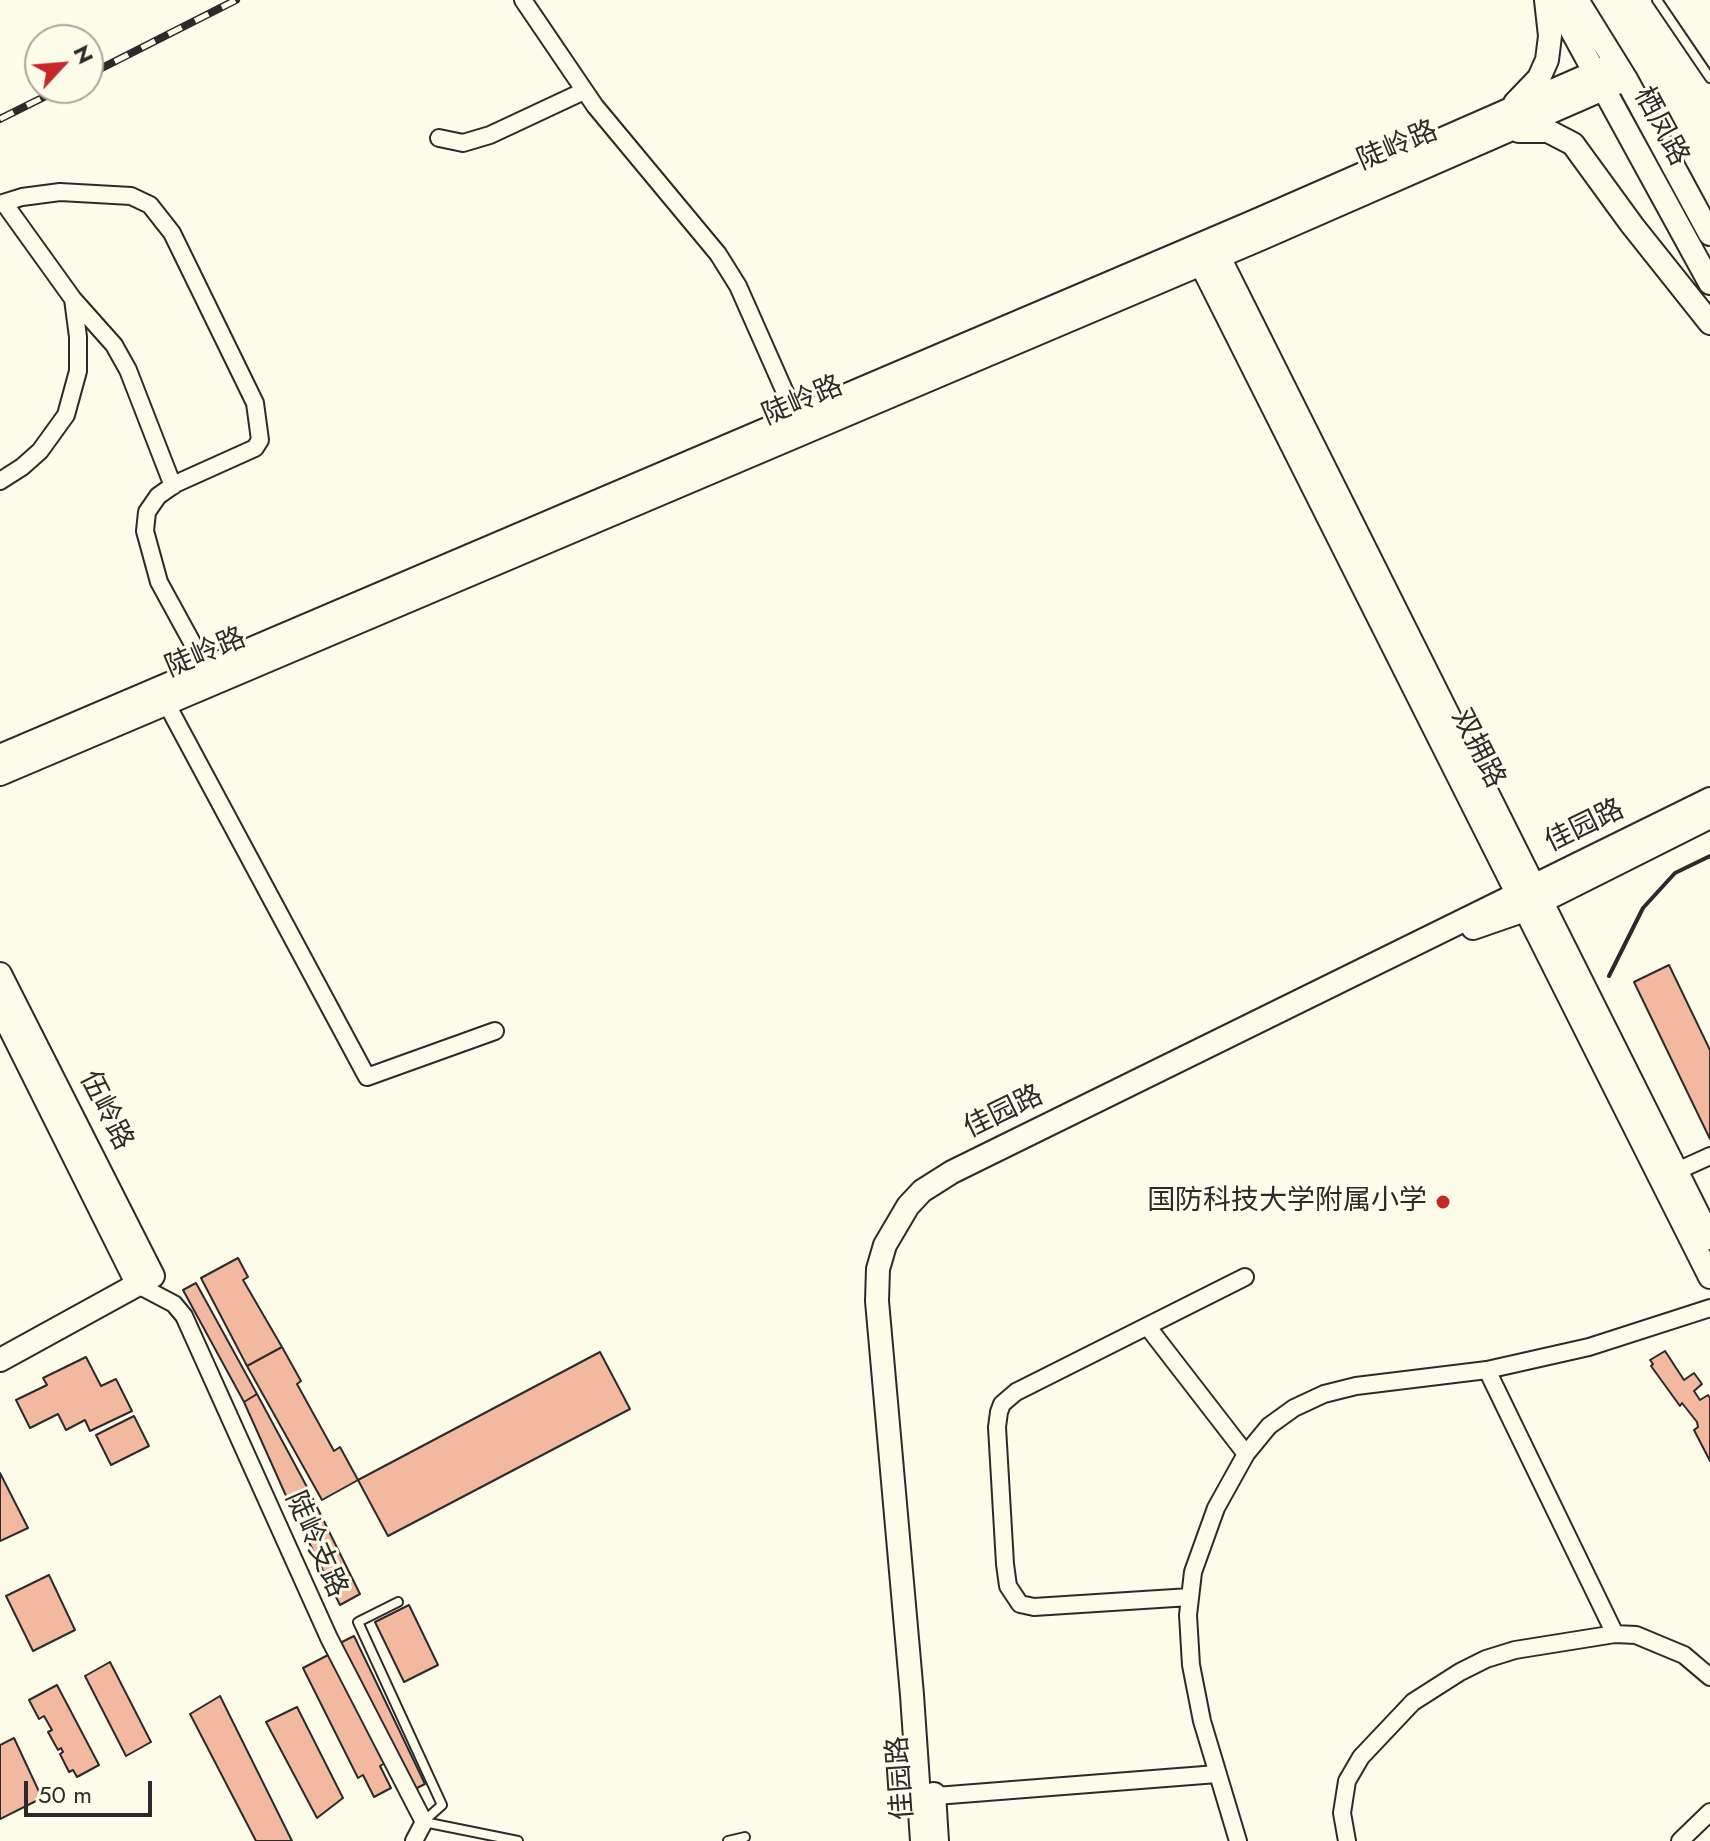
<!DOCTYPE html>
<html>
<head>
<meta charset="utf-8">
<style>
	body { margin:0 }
	#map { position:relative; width:1710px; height:1841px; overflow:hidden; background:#fdfbea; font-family:Jost,sans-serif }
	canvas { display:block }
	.north { position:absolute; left:24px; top:24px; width:80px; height:80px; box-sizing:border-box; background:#fdfbea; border:2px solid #a9a89e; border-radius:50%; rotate:64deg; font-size:22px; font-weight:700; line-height:32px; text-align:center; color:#2b2b2b }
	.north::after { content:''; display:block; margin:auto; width:28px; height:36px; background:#c62828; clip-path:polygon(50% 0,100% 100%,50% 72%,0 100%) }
	.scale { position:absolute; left:24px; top:1781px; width:128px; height:36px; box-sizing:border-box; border:4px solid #2b2b2b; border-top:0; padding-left:10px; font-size:24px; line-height:28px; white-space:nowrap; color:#2b2b2b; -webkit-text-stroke:6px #fdfbea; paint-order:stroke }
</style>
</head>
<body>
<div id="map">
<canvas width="1710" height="1841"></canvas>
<div class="north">N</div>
<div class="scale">50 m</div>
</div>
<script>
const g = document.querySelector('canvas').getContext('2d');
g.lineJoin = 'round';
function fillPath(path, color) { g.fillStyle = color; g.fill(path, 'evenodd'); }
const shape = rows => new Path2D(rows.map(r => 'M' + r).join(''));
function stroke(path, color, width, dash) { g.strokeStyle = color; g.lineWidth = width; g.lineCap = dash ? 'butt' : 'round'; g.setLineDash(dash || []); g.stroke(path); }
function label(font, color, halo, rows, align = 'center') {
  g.font = font + ' Jost,"Noto Sans SC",sans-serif'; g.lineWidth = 6; g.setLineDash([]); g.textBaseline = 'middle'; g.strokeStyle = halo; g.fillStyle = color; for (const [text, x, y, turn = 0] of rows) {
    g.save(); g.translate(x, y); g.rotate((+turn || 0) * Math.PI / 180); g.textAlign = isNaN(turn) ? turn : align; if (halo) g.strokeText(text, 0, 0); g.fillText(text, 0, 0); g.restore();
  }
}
const building = shape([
	[1669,965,1710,1050,1710,1139,1634,982,1669,965],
	[238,1258,248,1277,243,1280,282,1347,247,1366,201,1278,238,1258],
	[196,1283,257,1394,244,1402,183,1290,196,1283],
	[282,1347,301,1381,297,1384,334,1451,340,1447,358,1480,322,1500,247,1366,282,1347],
	[1665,1351,1684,1380,1694,1373,1702,1384,1694,1391,1700,1400,1708,1395,1710,1398,1710,1461,1694,1430,1698,1427,1697,1422,1682,1403,1680,1406,1651,1366,1653,1364,1650,1360,1665,1351],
	[600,1352,630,1409,388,1536,358,1480,600,1352],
	[86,1357,101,1386,116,1379,132,1411,90,1431,85,1420,66,1430,58,1414,30,1428,16,1400,47,1385,43,1378,86,1357],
	[257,1394,307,1487,287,1498,244,1402,257,1394],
	[134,1416,149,1446,111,1465,96,1435,134,1416],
	[0,1473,28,1528,0,1541,0,1473],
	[307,1487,360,1594,340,1605,287,1498,307,1487],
	[49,1575,75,1630,33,1651,6,1596,49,1575],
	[409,1605,438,1665,404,1682,375,1622,409,1605],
	[354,1636,425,1784,411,1791,340,1643,354,1636],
	[330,1654,385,1763,380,1766,391,1788,374,1797,363,1775,358,1778,303,1668,330,1654],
	[110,1662,151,1742,126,1756,85,1676,110,1662],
	[57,1685,99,1765,77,1777,73,1770,69,1772,60,1754,63,1752,61,1748,58,1750,48,1732,52,1730,44,1716,39,1719,29,1700,57,1685],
	[220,1696,292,1841,256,1841,190,1714,220,1696],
	[297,1707,343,1798,317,1818,266,1722,297,1707],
	[14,1738,42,1798,0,1819,0,1745,14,1738]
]);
fillPath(building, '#f2b8a0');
stroke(building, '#2b2b2b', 2);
const lane = shape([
	[1657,0,1710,78],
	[398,1602,358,1622,442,1805,424,1821],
	[424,1822,518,1841],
	[728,1841,745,1837]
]);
const street = shape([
	[523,0,595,106,718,254,738,286,796,417],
	[439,138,463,143,490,135,584,91],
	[4,203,73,299,114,345,128,370,173,486],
	[0,204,22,197,60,192,131,196,150,205,172,233,255,403,260,440,255,448,175,484,158,496,147,512,145,531,159,582,206,668],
	[0,481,22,467,40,451,66,415,78,371,78,337,73,299],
	[163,697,367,1077,495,1031],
	[1677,1171,1710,1156],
	[138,1285,174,1304,184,1316,329,1638,424,1822,414,1841],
	[1147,1326,1246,1454],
	[1487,1370,1615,1634],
	[1190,1597,1034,1607,1020,1604,1008,1586,1005,1564,997,1427,999,1412,1002,1404,1016,1392,1245,1277],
	[923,1797,1217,1774],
	[1238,1841,1202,1721,1191,1665,1188,1615,1193,1572,1216,1508,1246,1454,1269,1426,1294,1408,1324,1394,1356,1386,1487,1370,1589,1347,1710,1308],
	[1347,1841,1342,1813,1347,1781,1361,1757,1413,1702,1460,1672,1486,1659,1515,1650,1615,1634,1636,1635,1684,1655,1710,1677],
	[1680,1841,1710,1812]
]);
const secondary = shape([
	[1555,0,1710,283],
	[1577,0,1626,79,1710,234],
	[1515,103,1539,78,1547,60,1550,36,1546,0],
	[1519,131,1548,131,1573,144,1632,225,1710,323],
	[1213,245,1710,1238],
	[1195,252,1710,1277],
	[0,756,1255,221,1616,63],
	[0,774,1260,239,1626,79],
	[1473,928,1525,910,1710,817],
	[0,974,153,1276,0,1360],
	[0,1008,138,1285],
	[934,1794,937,1841],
	[922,1841,912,1695,877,1301,878,1269,885,1245,908,1206,922,1191,952,1172,1710,799]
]);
stroke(lane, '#2b2b2b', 12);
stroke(street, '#2b2b2b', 20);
stroke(secondary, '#2b2b2b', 26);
stroke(lane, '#fdfbea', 8);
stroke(street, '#fdfbea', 16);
stroke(secondary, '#fdfbea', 22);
const rail = shape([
	[88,75,236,0],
	[0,119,62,88]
]);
stroke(rail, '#2b2b2b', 8);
stroke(rail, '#fdfbea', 5, [15]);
stroke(shape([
	[1609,976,1643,908,1675,873,1710,856]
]), '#2b2b2b', 4);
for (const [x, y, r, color] of [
	[1443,1202,8,"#c62828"]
]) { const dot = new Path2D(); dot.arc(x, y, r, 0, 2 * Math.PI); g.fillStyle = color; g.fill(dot); stroke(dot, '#fdfbea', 3); }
label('28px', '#2b2b2b', '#fdfbea', [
	["栖凤路",1660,127,62],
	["陡岭路",1398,147,-23],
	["陡岭路",803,402,-23],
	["陡岭路",206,654,-23],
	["双拥路",1477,749,63],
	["佳园路",1585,827,-26],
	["伍岭路",105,1111,63],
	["佳园路",1004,1113,-26],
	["陡岭支路",315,1545,66],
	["佳园路",902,1778,-94]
]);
label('28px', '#2b2b2b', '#fdfbea', [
	["国防科技大学附属小学",1427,1202]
], 'right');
</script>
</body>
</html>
